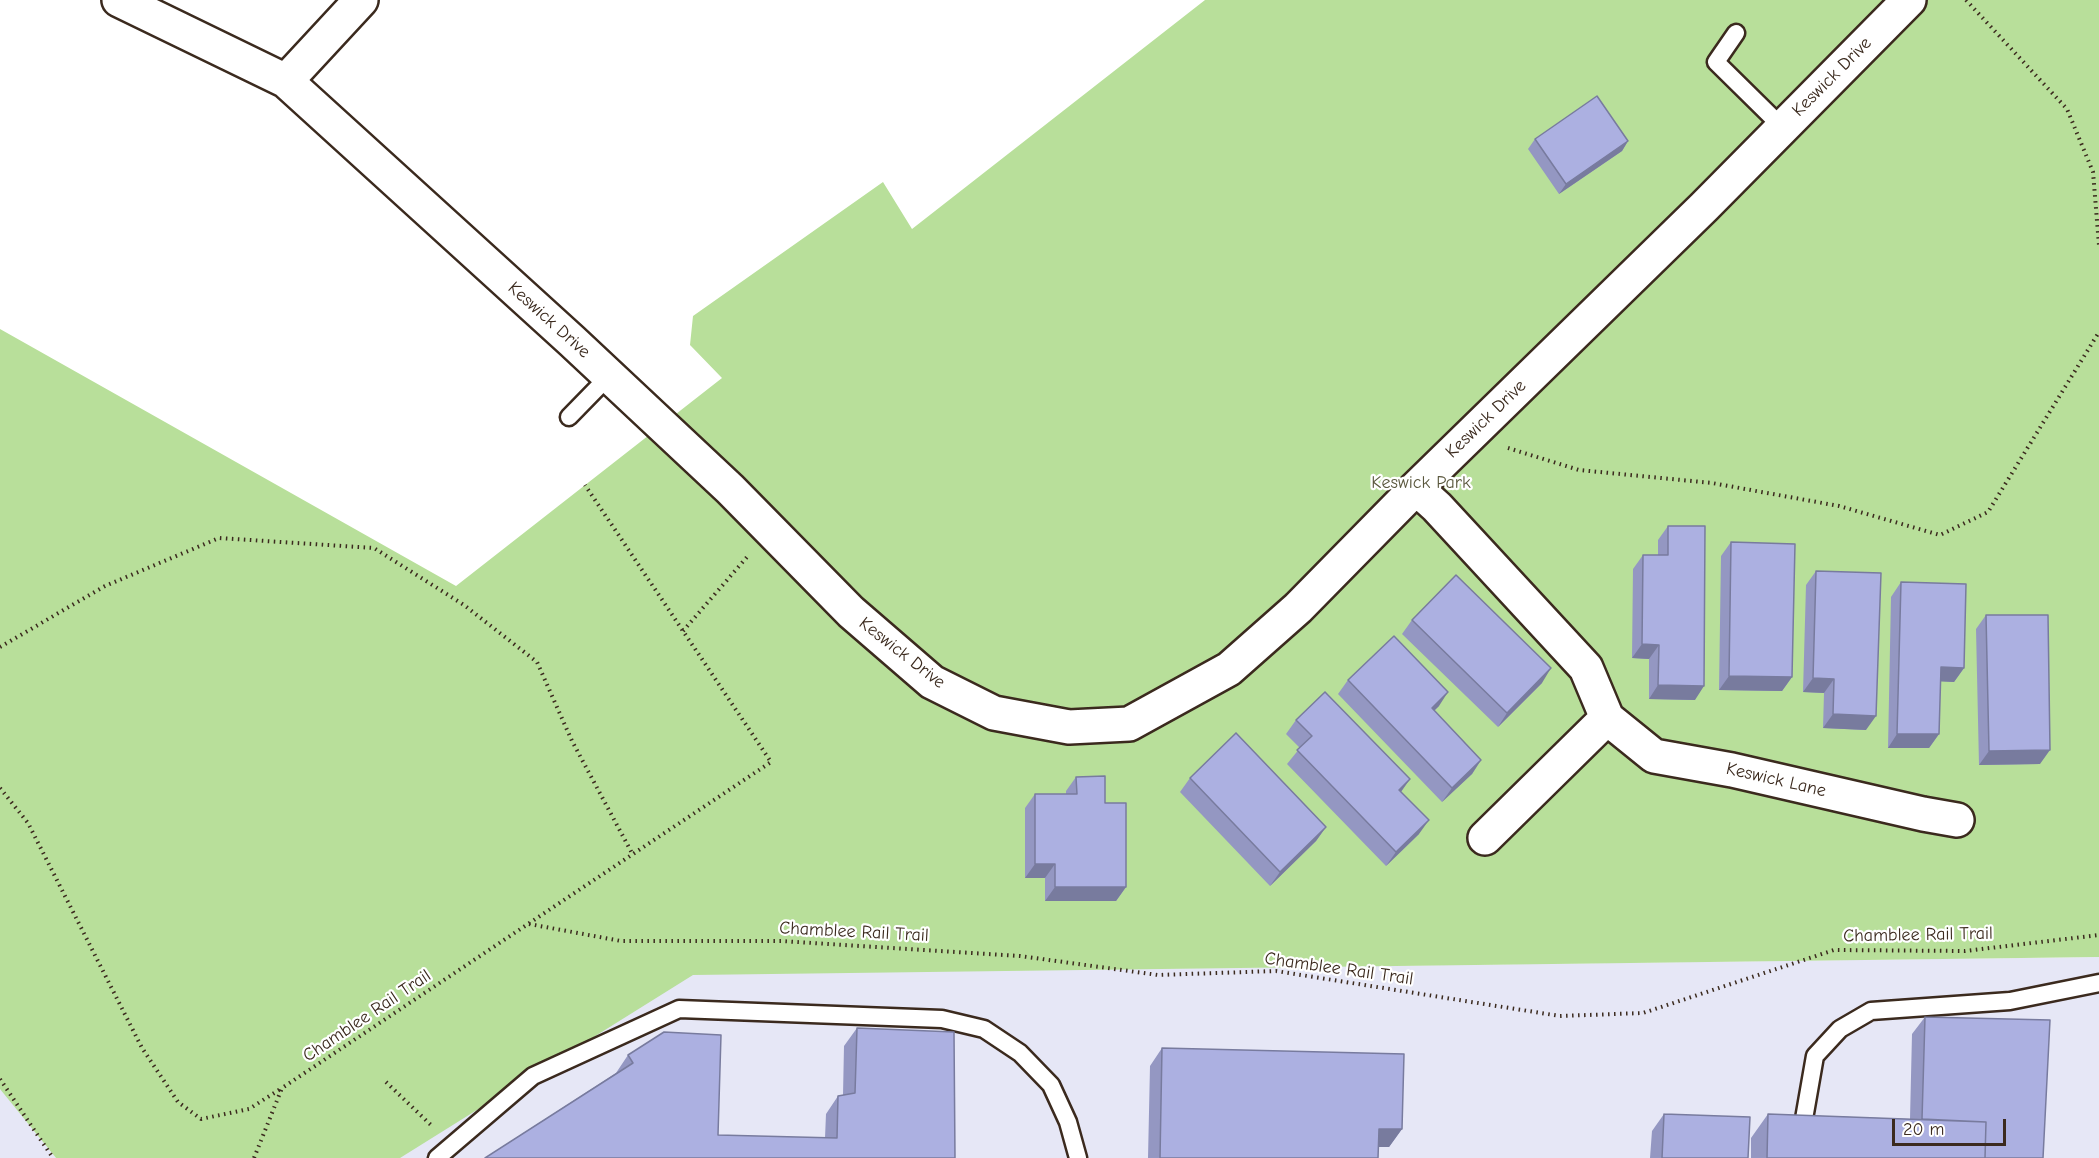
<!DOCTYPE html>
<html>
<head>
<meta charset="utf-8">
<style>
	body { margin:0 }
	#map { position:relative; width:2099px; height:1158px; overflow:hidden; background:#fff; font-family:"Comic Neue",sans-serif }
	canvas { display:block }
	.scale { position:absolute; left:1892px; top:1119px; width:114px; height:27px; box-sizing:border-box; border:3px solid #3b2a1e; border-top:0; padding-left:8px; font-size:18px; line-height:21px; white-space:nowrap; color:#3b2a1e; -webkit-text-stroke:4px #fff; paint-order:stroke }
</style>
</head>
<body>
<div id="map">
<canvas width="2099" height="1158"></canvas>
<div class="scale">20 m</div>
</div>
<script>
const g = document.querySelector('canvas').getContext('2d');
g.lineJoin = 'round';
function fillPath(path, color) { g.fillStyle = color; g.fill(path, 'evenodd'); }
const shape = rows => new Path2D(rows.map(r => 'M' + r).join(''));
function stroke(path, color, width, dash) { g.strokeStyle = color; g.lineWidth = width; g.lineCap = dash ? 'butt' : 'round'; g.setLineDash(dash || []); g.stroke(path); }
function label(font, color, halo, rows, align = 'center') {
  g.font = font + ' "Comic Neue",sans-serif'; g.lineWidth = 4.5; g.setLineDash([]); g.textBaseline = 'middle'; g.strokeStyle = halo; g.fillStyle = color; for (const [text, x, y, turn = 0] of rows) {
    g.save(); g.translate(x, y); g.rotate((+turn || 0) * Math.PI / 180); g.textAlign = isNaN(turn) ? turn : align; if (halo) g.strokeText(text, 0, 0); g.fillText(text, 0, 0); g.restore();
  }
}
fillPath(shape([
	[521,955,955,971,2099,957,2099,1158,253,1158],
	[0,1084,11,1102,56,1158,0,1158]
]), '#e6e7f6');
fillPath(shape([
	[1205,0,2099,0,2099,957,693,975,400,1158,56,1158,0,1089,0,329,456,586,722,378,690,345,693,316,883,182,912,229]
]), '#b8df9a');
const lane = shape([
	[1736,33,1716,62,1782,127],
	[569,417,609,376],
	[1801,1136,1815,1056,1840,1029,1871,1011,2010,1001,2099,983],
	[437,1158,533,1076,679,1009,942,1019,984,1029,1020,1053,1051,1085,1068,1122,1078,1158]
]);
const street = shape([
	[119,0,286,81,572,341,730,489,851,612,932,682,994,713,1069,727,1129,724,1229,669,1298,608,1416,488,1704,207,1909,0],
	[286,81,361,0],
	[1416,488,1437,507,1586,668,1607,718,1654,756,1732,770,1923,814,1957,820],
	[1485,838,1607,718]
]);
stroke(lane, '#3b2a1e', 21);
stroke(street, '#3b2a1e', 38);
stroke(shape([
	[1966,0,2067,109,2093,172,2099,245],
	[1508,448,1579,470,1712,483,1839,506,1940,535,1988,512,2099,332],
	[683,631,747,557],
	[0,647,105,586,219,538,374,548,464,605,537,662,572,741,633,855],
	[0,788,28,823,142,1048,178,1102,201,1119,249,1109,282,1088],
	[529,924,621,941,781,941,1020,956,1158,975,1276,971,1560,1016,1643,1013,1834,950,1965,951,2099,935],
	[0,1079,53,1158],
	[386,1082,432,1126],
	[254,1158,282,1088,771,762,585,485]
]), '#3b2a1e', 4, [1.5, 4.5]);
stroke(lane, '#fff', 16);
stroke(street, '#fff', 33);
fillPath(shape([
	[1535,139,1628,141,1622,151,1559,194,1528,149],
	[1668,526,1695,700,1649,699,1649,659,1632,658,1633,569,1643,555,1658,555,1658,540],
	[1731,542,1792,677,1782,691,1719,690,1721,556],
	[1816,571,1866,730,1823,728,1824,693,1803,692,1806,585],
	[1901,582,1964,668,1954,682,1940,681,1939,734,1929,748,1888,748,1891,597],
	[1986,615,2040,764,1979,765,1976,629],
	[1412,620,1542,683,1498,727,1402,634],
	[1348,680,1439,706,1434,711,1481,760,1472,774,1442,802,1338,694],
	[1296,720,1410,779,1401,792,1419,834,1386,866,1287,764,1300,748,1286,734],
	[1076,777,1105,803,1126,887,1116,901,1045,901,1045,878,1025,878,1025,808,1035,794,1066,794,1066,791],
	[1190,778,1326,827,1316,841,1270,886,1180,792],
	[1925,1017,2043,1158,1751,1158,1751,1138,1768,1114,1910,1119,1912,1034],
	[857,1028,955,1158,485,1158,616,1073,628,1055,718,1135,825,1138,826,1114,838,1096,843,1095,844,1046],
	[1162,1048,1402,1129,1389,1147,1378,1147,1378,1158,1148,1158,1150,1066],
	[1664,1114,1748,1158,1650,1158,1652,1131]
]), '#9497c2');
fillPath(shape([
	[1628,141,1622,151,1559,194,1566,184],
	[1642,644,1659,645,1649,659,1632,658],
	[1941,667,1964,668,1954,682,1931,681],
	[1551,668,1542,683,1498,727,1507,713],
	[1729,676,1792,677,1782,691,1719,690],
	[1813,678,1834,679,1824,693,1803,692],
	[1658,685,1704,686,1695,700,1649,699],
	[1448,692,1439,706,1422,722,1432,708],
	[1833,714,1876,716,1866,730,1823,728],
	[1897,734,1939,734,1929,748,1888,748],
	[2050,750,2040,764,1979,765,1989,751],
	[1481,760,1472,774,1442,802,1452,788],
	[1410,779,1400,793,1399,790],
	[1429,820,1419,834,1386,866,1396,852],
	[1326,827,1316,841,1270,886,1280,872],
	[1035,864,1055,864,1045,878,1025,878],
	[1055,887,1126,887,1116,901,1045,901],
	[1379,1129,1402,1129,1389,1147,1366,1147]
]), '#787b9e');
const building = shape([
	[1597,96,1628,141,1566,184,1535,139,1597,96],
	[1668,526,1705,526,1704,686,1658,685,1659,645,1642,644,1643,555,1668,555,1668,526],
	[1731,542,1795,544,1792,677,1729,676,1731,542],
	[1816,571,1881,573,1876,716,1833,714,1834,679,1813,678,1816,571],
	[1456,575,1551,668,1507,713,1412,620,1456,575],
	[1901,582,1966,584,1964,668,1941,667,1939,734,1897,734,1901,582],
	[1986,615,2048,615,2050,750,1989,751,1986,615],
	[1394,636,1448,692,1432,708,1481,760,1452,788,1348,680,1394,636],
	[1325,692,1410,779,1399,790,1429,820,1396,852,1297,750,1312,736,1296,720,1325,692],
	[1236,733,1326,827,1280,872,1190,778,1236,733],
	[1105,776,1105,803,1126,803,1126,887,1055,887,1055,864,1035,864,1035,794,1077,794,1076,777,1105,776],
	[1925,1017,2050,1020,2043,1158,1985,1158,1986,1122,1922,1119,1925,1017],
	[857,1028,954,1032,955,1158,485,1158,633,1063,628,1055,664,1032,721,1035,718,1135,837,1138,838,1096,855,1093,857,1028],
	[1162,1048,1404,1054,1402,1129,1379,1129,1378,1158,1160,1158,1162,1048],
	[1664,1114,1750,1117,1748,1158,1662,1158,1664,1114],
	[1768,1114,1986,1122,1985,1158,1767,1158,1768,1114]
]);
fillPath(building, '#acb0e1');
stroke(building, '#787b9e', 1.5);
label('18px', '#3b2a1e', '#fff', [
	["Keswick Drive",1832,77,-45],
	["Keswick Drive",549,320,42],
	["Keswick Drive",1486,419,-44],
	["Keswick Drive",902,653,38],
	["Keswick Lane",1776,780,13],
	["Chamblee Rail Trail",854,932,3],
	["Chamblee Rail Trail",1918,935,-1],
	["Chamblee Rail Trail",1339,969,8],
	["Chamblee Rail Trail",367,1016,-34]
]);
label('18px', '#5a573d', '#fff', [
	["Keswick Park",1421,483]
]);
</script>
</body>
</html>
